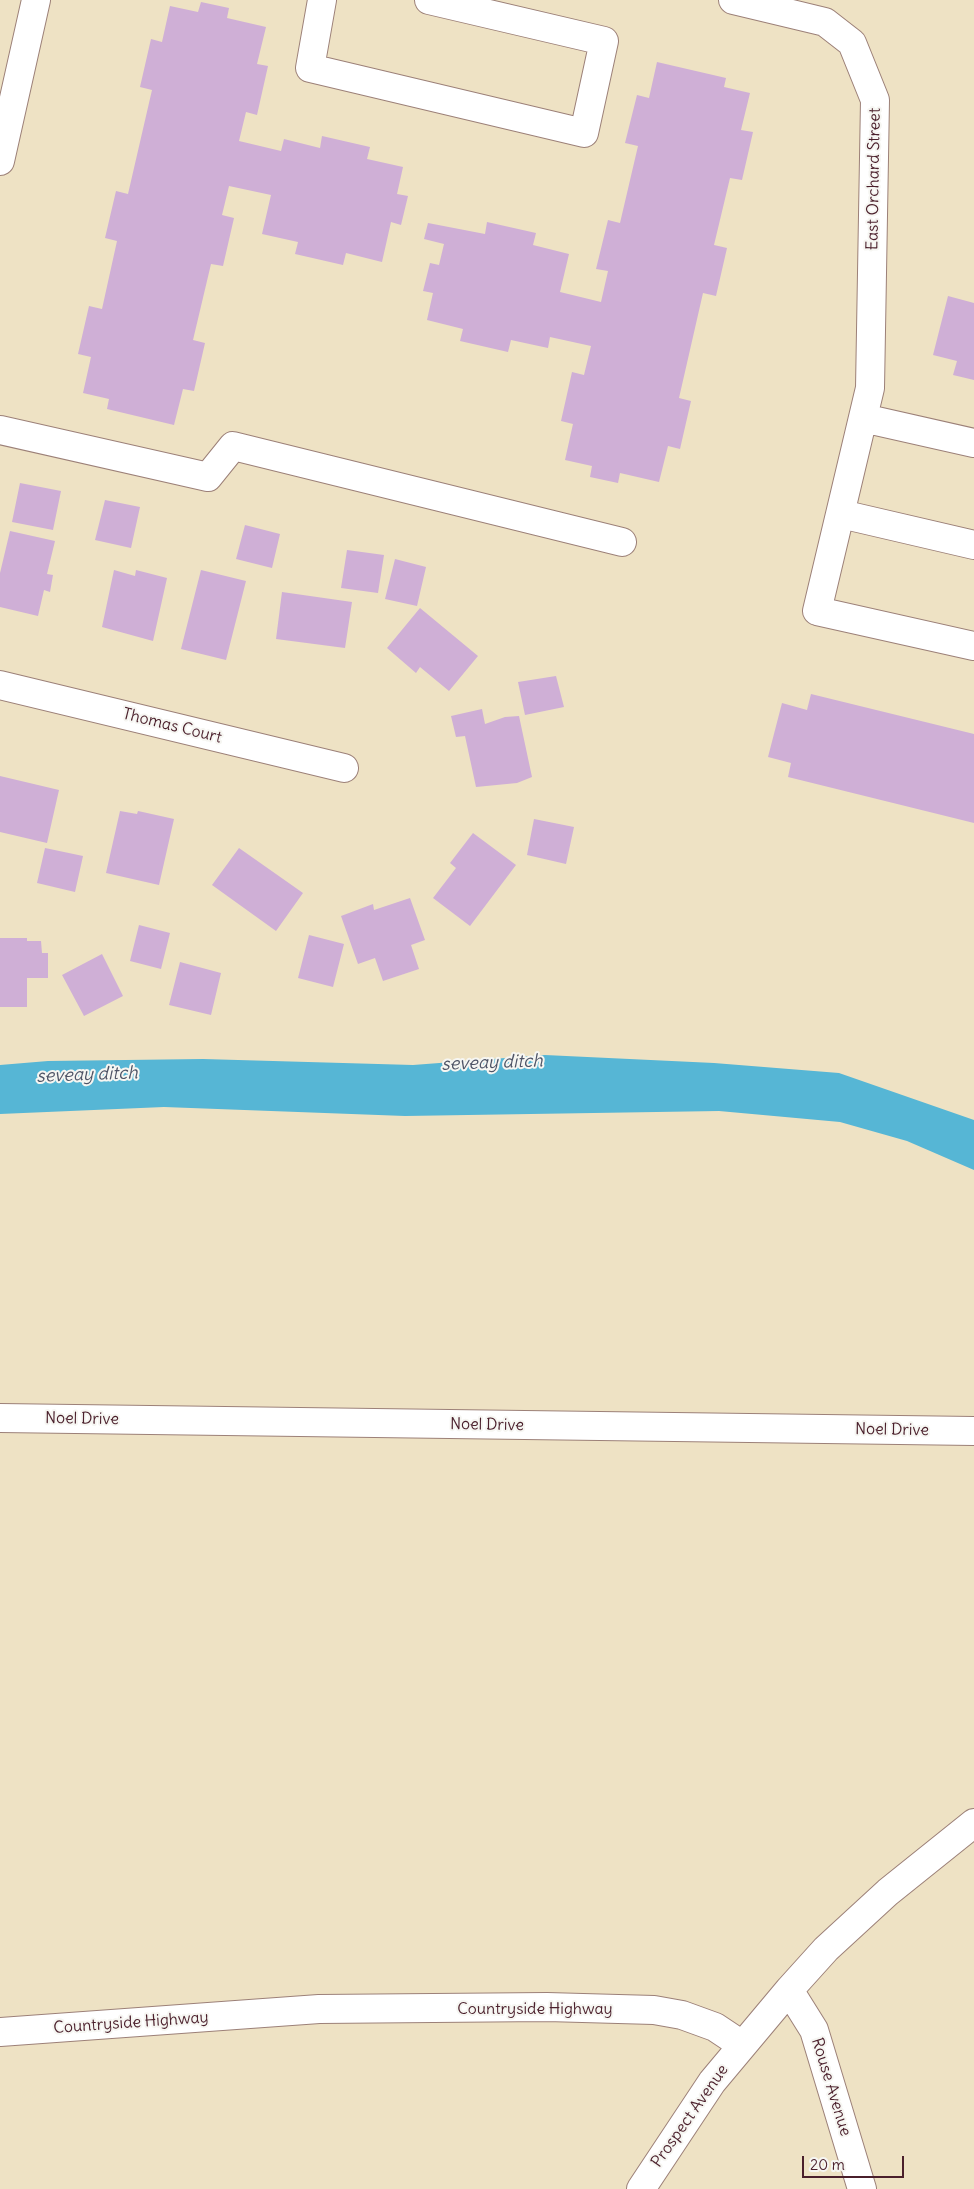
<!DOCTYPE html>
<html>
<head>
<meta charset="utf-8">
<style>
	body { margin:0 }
	#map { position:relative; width:974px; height:2189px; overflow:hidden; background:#eee2c4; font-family:Delius,sans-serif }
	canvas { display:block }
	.scale { position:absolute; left:802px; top:2156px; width:102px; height:22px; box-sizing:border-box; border:2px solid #4a1f2b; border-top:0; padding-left:6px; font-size:15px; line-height:18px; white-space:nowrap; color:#4a1f2b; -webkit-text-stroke:4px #f6f6f2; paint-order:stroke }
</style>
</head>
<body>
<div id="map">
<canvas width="974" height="2189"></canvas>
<div class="scale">20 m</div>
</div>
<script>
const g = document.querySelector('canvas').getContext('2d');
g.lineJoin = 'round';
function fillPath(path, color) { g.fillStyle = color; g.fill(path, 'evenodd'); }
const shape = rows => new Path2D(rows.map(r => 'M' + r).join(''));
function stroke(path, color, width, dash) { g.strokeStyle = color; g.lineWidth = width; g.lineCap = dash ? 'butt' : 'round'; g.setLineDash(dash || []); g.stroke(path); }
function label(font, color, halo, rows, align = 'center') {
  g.font = font + ' Delius,sans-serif'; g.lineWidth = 4; g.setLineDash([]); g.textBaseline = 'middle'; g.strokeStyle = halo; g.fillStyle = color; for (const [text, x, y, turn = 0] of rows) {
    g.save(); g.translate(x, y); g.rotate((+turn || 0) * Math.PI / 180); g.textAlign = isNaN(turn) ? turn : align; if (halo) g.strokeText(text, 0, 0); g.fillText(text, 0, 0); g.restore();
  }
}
fillPath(shape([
	[545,1055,714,1063,839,1073,974,1120,974,1170,907,1141,840,1122,719,1111,405,1116,164,1107,0,1114,0,1065,48,1061,203,1059,413,1065]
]), '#56b6d5');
fillPath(shape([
	[201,2,229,8,227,18,266,27,257,64,268,66,257,115,246,112,239,141,281,151,284,139,320,148,322,136,370,147,367,159,403,167,397,194,408,196,401,225,391,222,382,262,346,253,343,265,295,254,298,242,262,234,271,195,229,186,222,215,234,218,223,266,211,264,193,340,205,343,194,391,183,389,174,425,107,409,109,399,83,393,91,357,78,354,89,306,102,309,117,241,105,238,116,191,128,194,152,90,140,87,151,39,162,42,170,6,198,12],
	[657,62,726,78,724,87,750,93,741,130,753,132,742,180,730,178,714,245,727,248,716,296,703,293,679,398,691,401,680,449,668,446,659,482,620,473,618,483,590,477,592,466,565,460,573,424,561,421,572,372,584,375,591,346,550,337,548,348,511,340,508,352,460,341,463,329,427,320,433,293,423,291,430,263,439,265,444,244,424,239,428,223,485,234,487,222,536,233,533,245,569,254,560,292,601,302,608,271,596,269,608,220,620,223,638,146,625,143,637,95,649,98],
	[948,296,974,303,974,380,953,375,957,361,933,355],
	[20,483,61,491,53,530,12,522],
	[105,500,140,507,131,548,95,540],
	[245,525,280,534,272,568,236,559],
	[10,531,55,541,47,574,53,575,50,592,44,590,38,616,0,607,0,573],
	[347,550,384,555,378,593,341,588],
	[395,559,426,567,417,606,385,599],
	[114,570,135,576,136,570,167,578,153,641,102,627],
	[201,570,246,581,226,660,181,649],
	[282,592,352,602,345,648,276,639],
	[420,608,478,656,449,691,420,667,416,673,387,648],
	[556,676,564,707,525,715,518,682],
	[811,694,974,734,974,823,788,777,791,763,768,757,782,703,807,710],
	[482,709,485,724,505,717,519,716,532,777,517,783,476,787,465,736,456,737,451,716],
	[0,776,59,790,47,843,0,832],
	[120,811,137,814,138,811,174,819,159,885,106,873],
	[534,819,574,827,566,864,527,855],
	[473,833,516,865,470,926,433,898,456,868,450,863],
	[45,848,83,856,75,892,37,883],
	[239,848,303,893,276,931,212,885],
	[410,898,425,940,411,945,419,969,383,981,375,958,358,964,341,916,373,904,374,910],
	[139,925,170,933,161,969,130,961],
	[309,935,344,944,333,987,298,978],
	[0,938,27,938,27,941,41,941,42,953,48,953,48,978,27,978,27,1007,0,1007],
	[102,954,123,996,84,1016,62,975],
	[180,962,221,973,211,1015,169,1005]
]), '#cfafd6');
const minor = shape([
	[322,0,310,68,584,133,604,41,429,0],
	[733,0,825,22,852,43,875,100,870,388,817,611,974,646],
	[0,161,36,0],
	[863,418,974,443],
	[0,430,208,477,233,446,622,542],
	[841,514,974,545],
	[0,685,344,768],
	[0,1418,974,1431],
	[789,1990,814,2030,862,2189],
	[0,2032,319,2009,547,2007,654,2010,682,2015,715,2027,742,2045],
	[641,2189,712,2082,789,1990,826,1949,888,1892,974,1823]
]);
stroke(minor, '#9c8078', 30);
stroke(minor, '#fff', 28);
label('16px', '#4a1f2b', '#f6f6f2', [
	["East Orchard Street",874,179,-89],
	["Thomas Court",172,726,14],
	["Noel Drive",82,1419,1],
	["Noel Drive",487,1425,1],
	["Noel Drive",892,1430,1],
	["Countryside Highway",535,2009],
	["Countryside Highway",131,2023,-4],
	["Rouse Avenue",831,2087,73],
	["Prospect Avenue",690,2116,-55]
]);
label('italic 18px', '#4e5466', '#f6f6f2', [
	["seveay ditch",492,1063,-2],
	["seveay ditch",87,1075,-2]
]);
</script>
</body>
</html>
